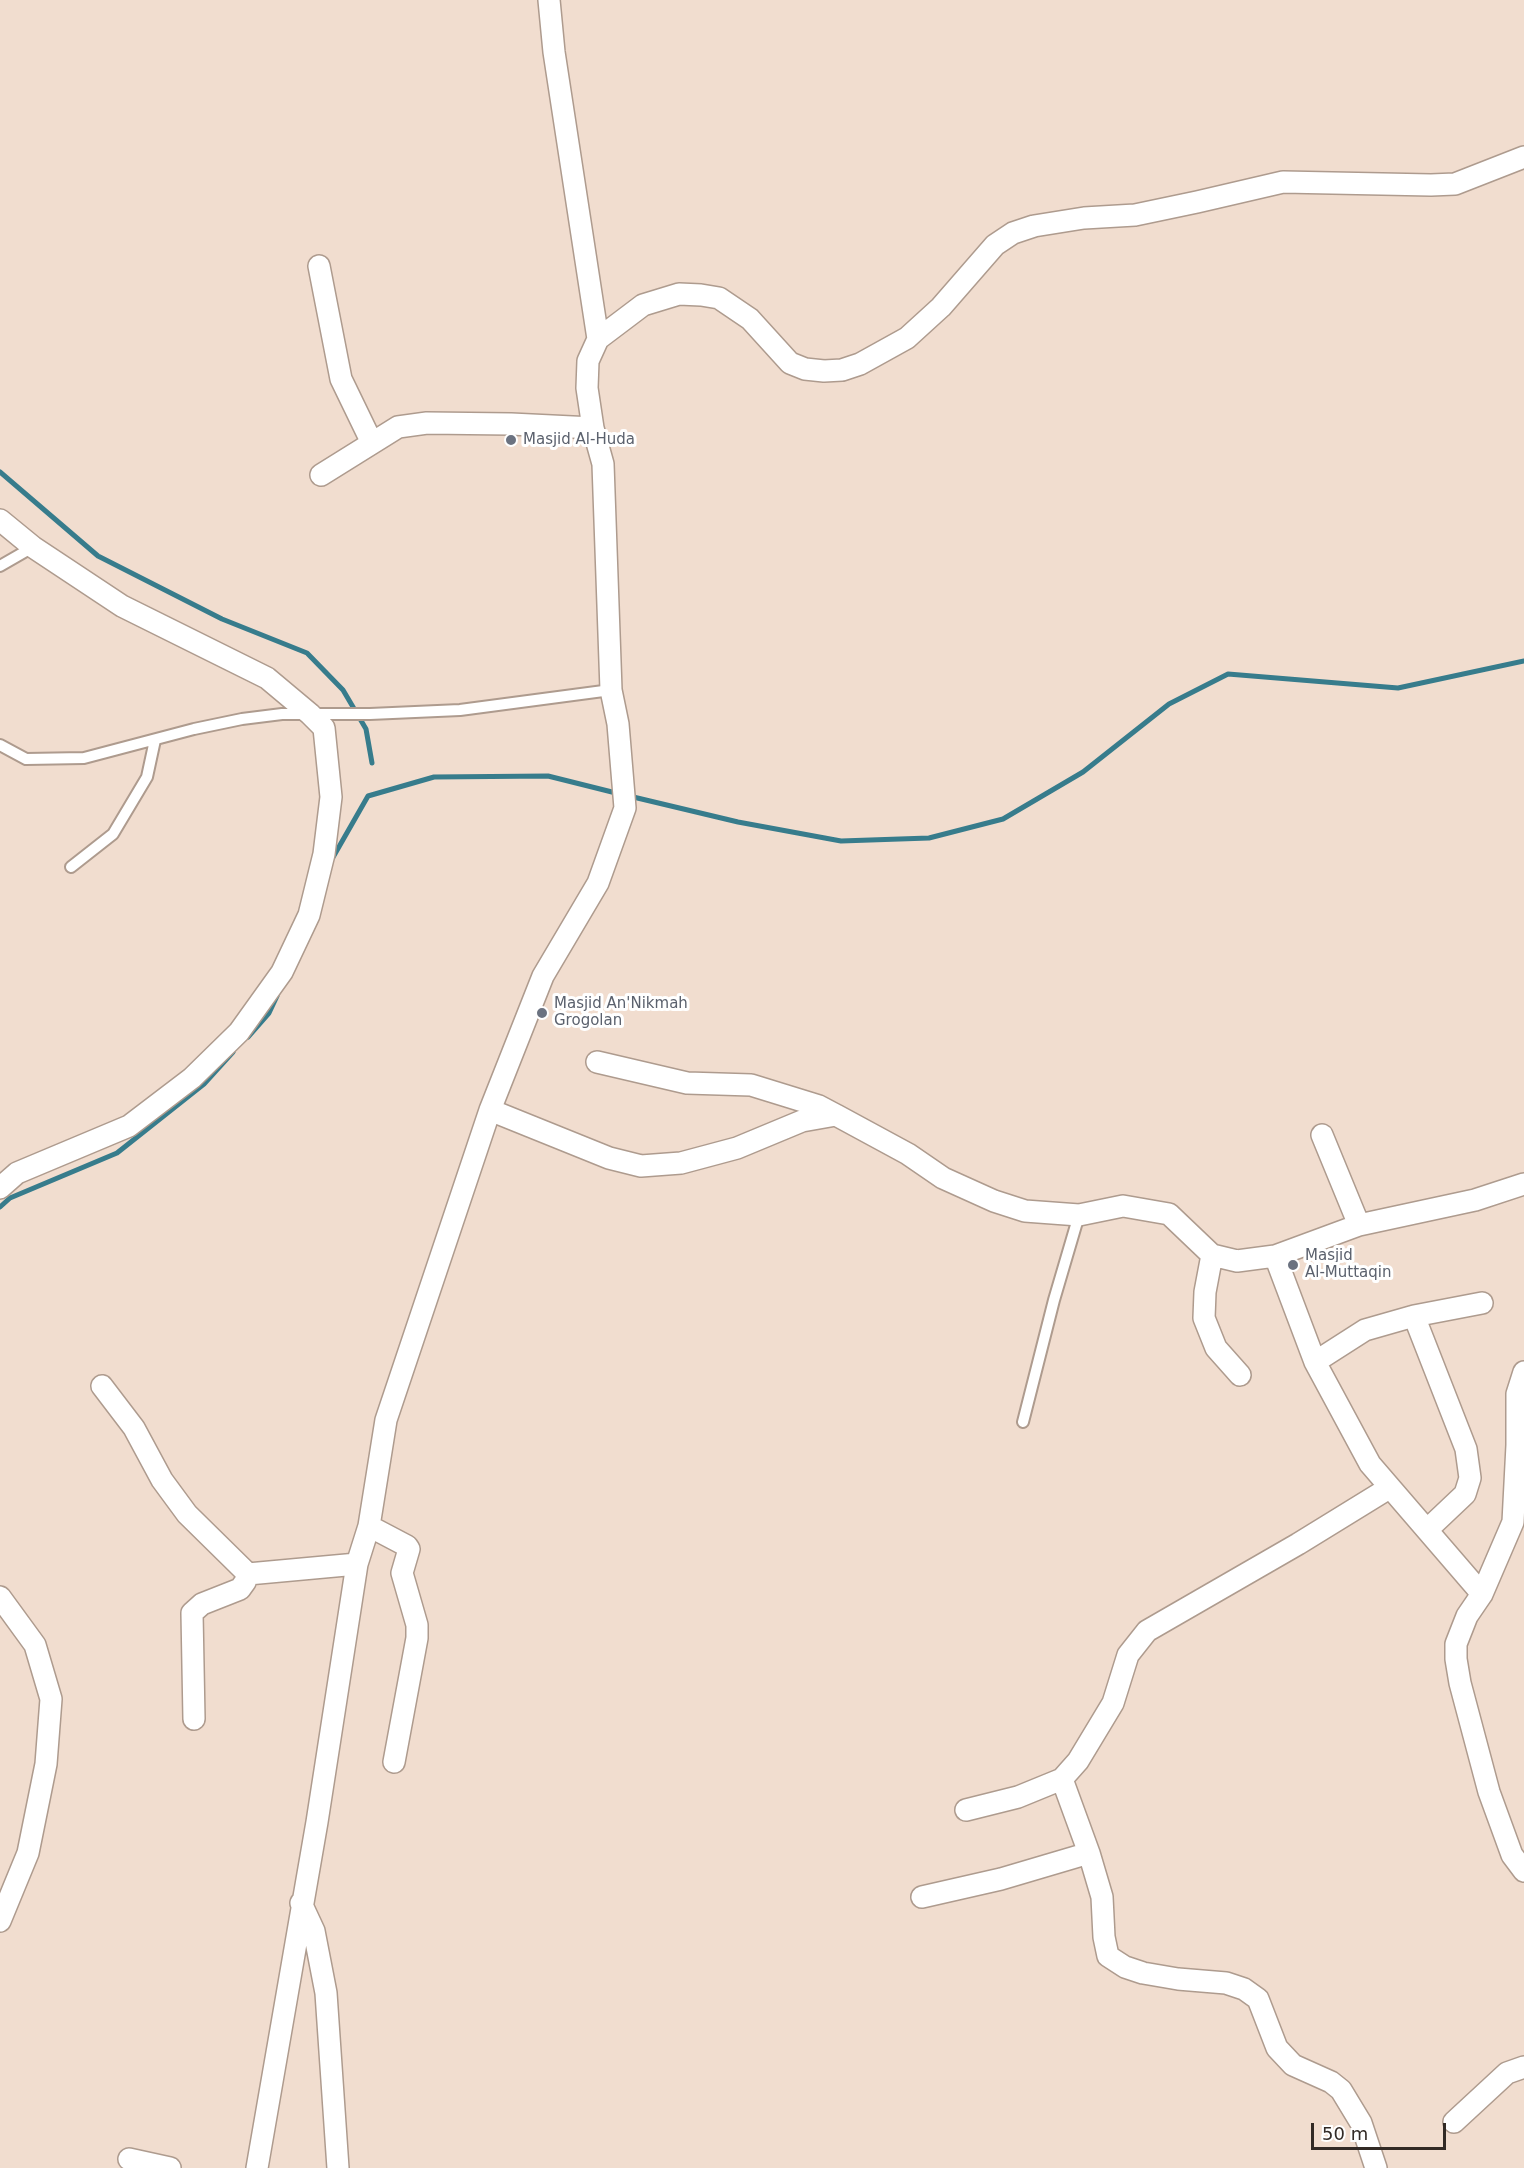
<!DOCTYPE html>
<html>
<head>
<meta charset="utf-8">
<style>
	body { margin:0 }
	#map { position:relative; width:1524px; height:2168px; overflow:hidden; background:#f1ddcf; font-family:"DejaVu Sans",sans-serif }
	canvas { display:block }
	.scale { position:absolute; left:1311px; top:2123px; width:135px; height:27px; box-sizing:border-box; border:3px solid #322a25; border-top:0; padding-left:8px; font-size:18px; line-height:21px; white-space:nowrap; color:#322a25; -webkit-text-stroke:4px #fff; paint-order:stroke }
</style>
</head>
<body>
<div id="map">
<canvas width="1524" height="2168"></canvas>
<div class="scale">50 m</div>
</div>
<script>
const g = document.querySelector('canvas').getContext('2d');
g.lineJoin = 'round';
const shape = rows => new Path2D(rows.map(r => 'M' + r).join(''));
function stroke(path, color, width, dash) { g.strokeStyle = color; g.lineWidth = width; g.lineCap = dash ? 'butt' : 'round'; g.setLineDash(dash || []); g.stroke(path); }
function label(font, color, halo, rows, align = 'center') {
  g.font = font + ' "DejaVu Sans",sans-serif'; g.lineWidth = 6; g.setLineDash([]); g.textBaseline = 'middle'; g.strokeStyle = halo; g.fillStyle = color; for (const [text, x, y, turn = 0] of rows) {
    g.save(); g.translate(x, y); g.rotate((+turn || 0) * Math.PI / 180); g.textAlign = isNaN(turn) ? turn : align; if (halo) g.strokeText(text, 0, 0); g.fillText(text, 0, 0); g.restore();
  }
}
stroke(shape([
	[0,472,98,556,222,619,307,653,343,690,366,729,372,763],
	[629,796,738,822,841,841,929,838,1003,819,1083,772,1169,704,1228,674,1398,688,1524,661],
	[332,859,368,796,434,777,548,776,620,794],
	[248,1037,269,1013,277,996],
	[0,1207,10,1198,117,1153,204,1084,233,1052]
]), '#377c8c', 5);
const service = shape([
	[0,566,33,547],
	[0,745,26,759,84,758,194,729,242,719,282,714,370,714,460,710,611,690],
	[71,867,113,834,147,777,155,740],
	[1023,1422,1054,1300,1079,1215]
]);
const minor = shape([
	[549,0,554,52,598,339],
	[319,266,341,379,372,443],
	[321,475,398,427,427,423,511,424,593,428],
	[0,520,33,547,122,606,267,678,310,714,324,728,331,797,324,854,309,915,282,972,239,1032,192,1078,129,1126,17,1173,0,1188],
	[597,1062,687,1083,751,1085,819,1106,836,1115],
	[490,1110,609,1158,641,1166,681,1163,737,1148,802,1121,836,1115,908,1154,943,1178,994,1201,1025,1211,1079,1215,1123,1206,1169,1214,1212,1255,1237,1261,1275,1256,1359,1225,1475,1200,1524,1184],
	[1322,1135,1359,1225],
	[1212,1255,1205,1292,1204,1318,1216,1348,1240,1375],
	[1275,1256,1315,1362,1370,1464,1482,1594],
	[1414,1316,1466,1449,1470,1478,1465,1494,1428,1529],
	[1315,1362,1365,1330,1414,1316,1482,1303],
	[1524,1372,1517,1394,1517,1445,1513,1522,1482,1594,1467,1616,1456,1644,1456,1659,1460,1683,1489,1792,1512,1855,1524,1871],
	[102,1386,134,1428,162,1480,187,1514,248,1574,357,1564],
	[369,1526,407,1546,409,1549,402,1573,417,1625,417,1638,394,1762],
	[0,1597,35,1645,51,1699,46,1764,28,1853,0,1921],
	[194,1719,192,1613,202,1604,240,1589,245,1582,248,1574],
	[1062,1779,1089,1853,1102,1897,1104,1937,1108,1956,1125,1967,1143,1973,1178,1979,1226,1983,1244,1989,1258,1999,1277,2048,1293,2065,1331,2082,1341,2090,1361,2123,1376,2168],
	[966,1810,1018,1797,1062,1779,1078,1761,1113,1703,1128,1655,1147,1631,1298,1544,1389,1488],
	[922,1897,1001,1879,1089,1853],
	[301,1903,314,1931,326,1993,338,2168],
	[1454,2122,1507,2073,1524,2067],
	[129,2159,170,2168],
	[257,2168,317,1822,357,1564,369,1526,386,1420,490,1110,543,976,598,883,625,808,618,724,611,690,603,464,593,428,587,388,588,361,598,339,643,305,679,294,701,295,719,298,750,319,790,363,805,369,824,371,842,370,860,364,907,338,941,307,995,245,1013,233,1034,226,1084,218,1135,215,1197,202,1283,182,1431,185,1455,184,1524,157]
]);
stroke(service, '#ae9b8e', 14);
stroke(minor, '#ae9b8e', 24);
stroke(service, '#fff', 10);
stroke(minor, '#fff', 21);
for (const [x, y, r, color] of [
	[511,440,6,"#6b7280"],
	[542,1013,6,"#6b7280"],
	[1293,1265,6,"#6b7280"]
]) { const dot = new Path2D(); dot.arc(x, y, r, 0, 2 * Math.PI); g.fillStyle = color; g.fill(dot); stroke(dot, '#fff', 2); }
label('15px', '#5b616d', '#fff', [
	["Masjid Al-Huda",523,440],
	["Masjid An'Nikmah",554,1004],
	["Grogolan",554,1021],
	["Masjid",1305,1256],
	["Al-Muttaqin",1305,1273]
], 'left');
</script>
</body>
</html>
